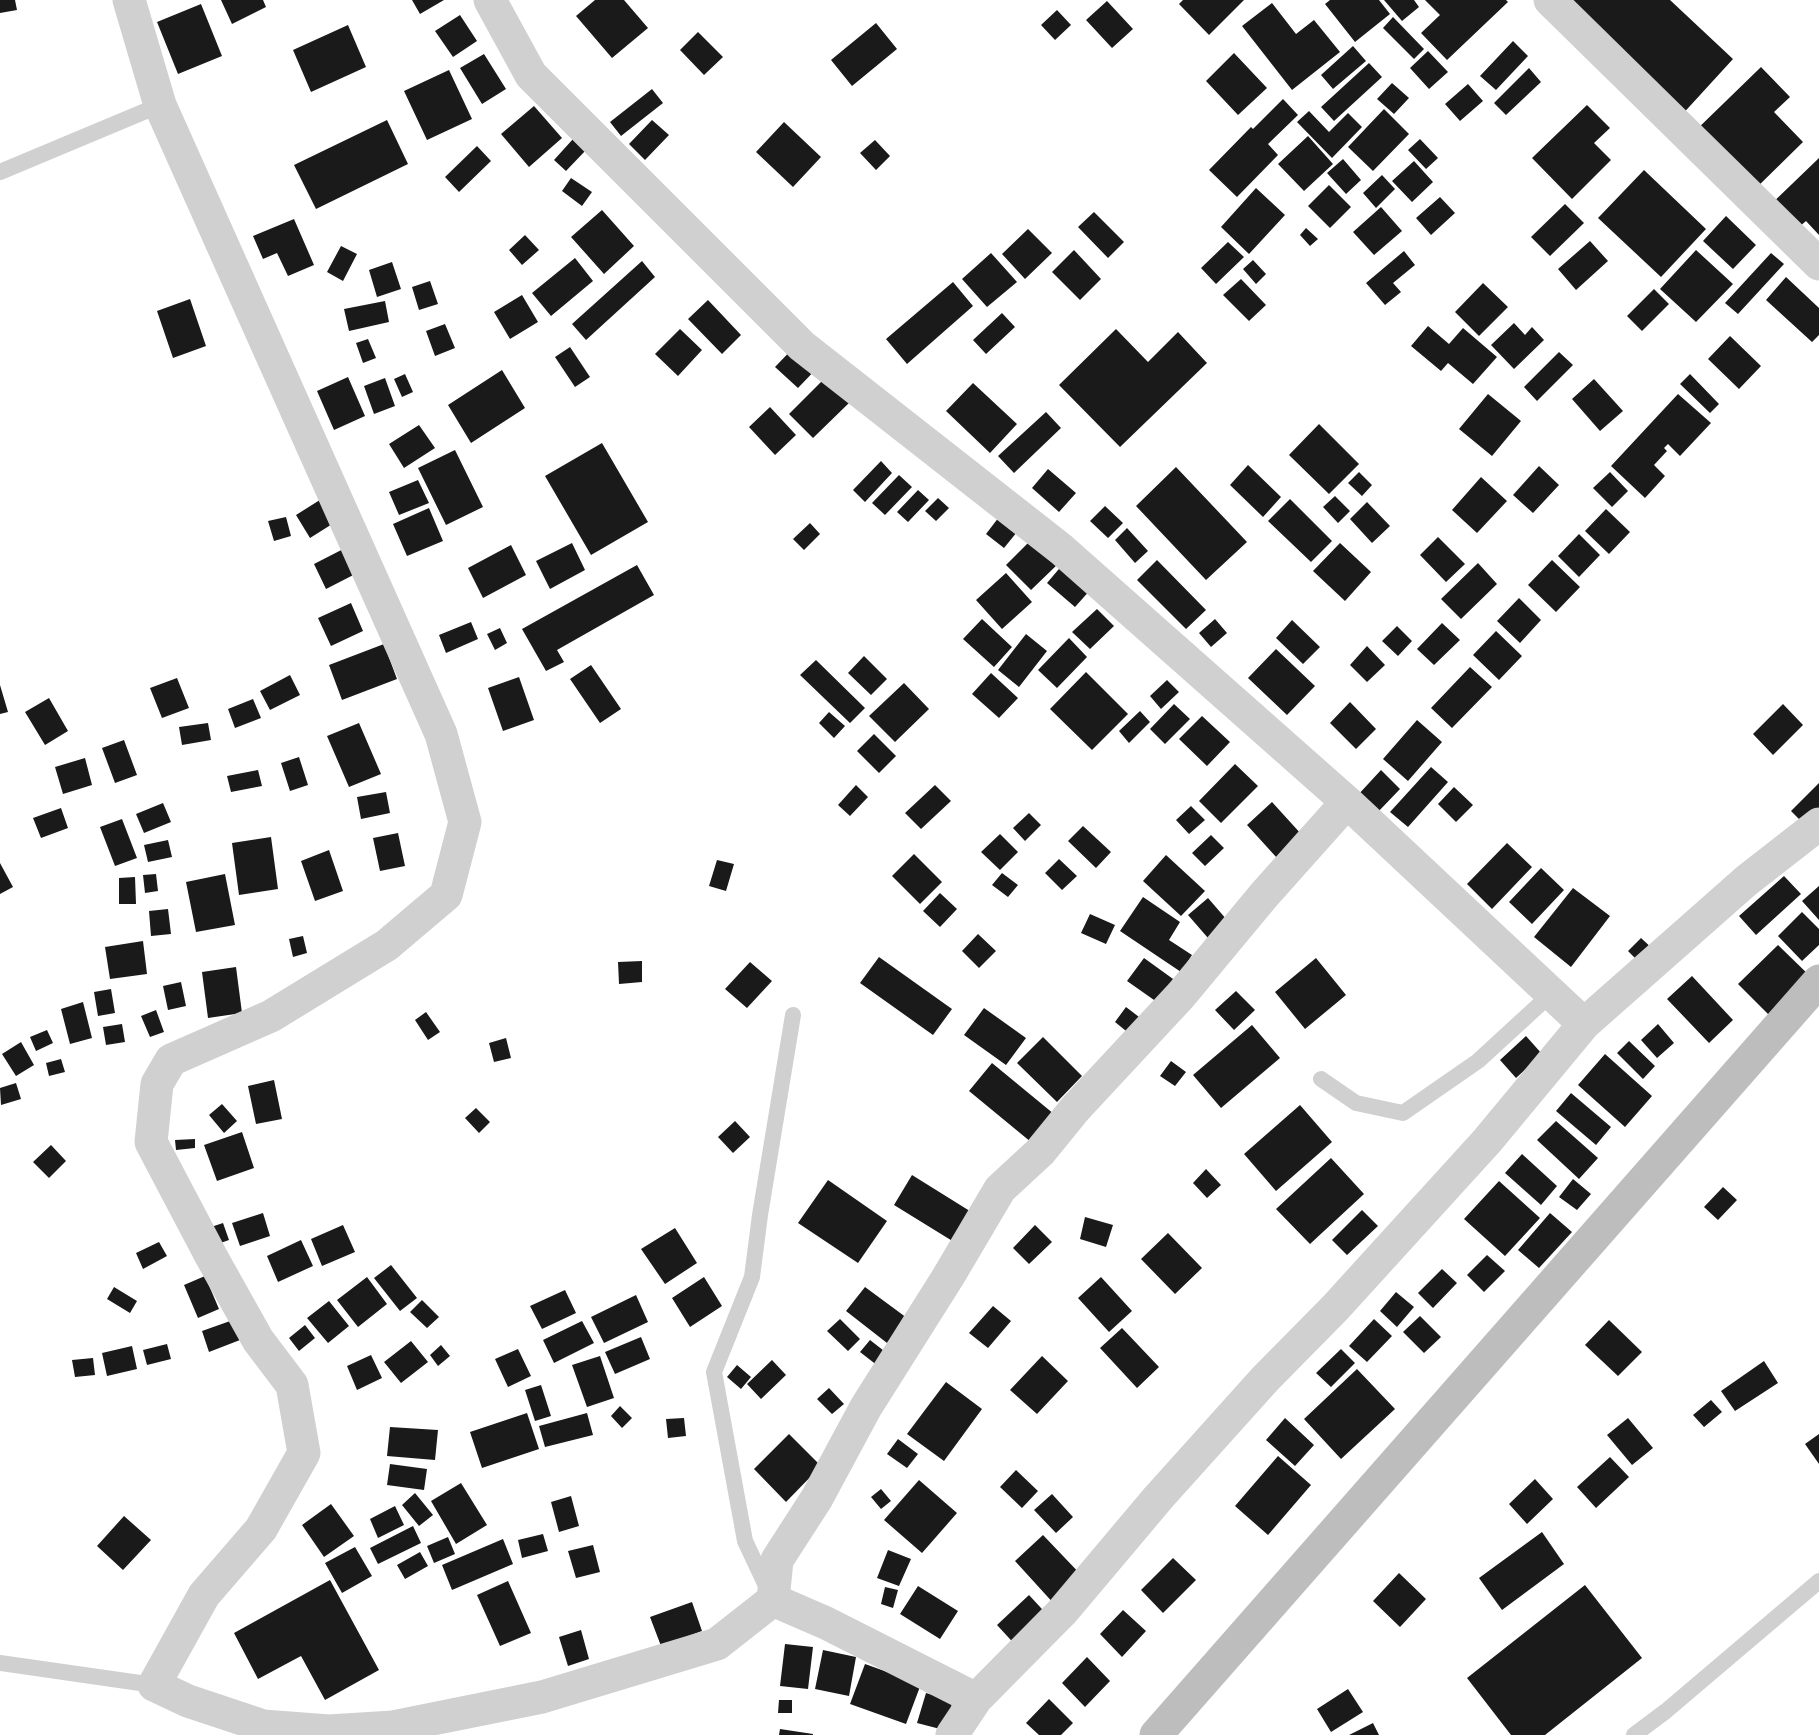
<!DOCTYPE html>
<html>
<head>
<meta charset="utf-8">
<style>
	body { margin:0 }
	canvas { display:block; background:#fff }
</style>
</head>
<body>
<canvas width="1819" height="1735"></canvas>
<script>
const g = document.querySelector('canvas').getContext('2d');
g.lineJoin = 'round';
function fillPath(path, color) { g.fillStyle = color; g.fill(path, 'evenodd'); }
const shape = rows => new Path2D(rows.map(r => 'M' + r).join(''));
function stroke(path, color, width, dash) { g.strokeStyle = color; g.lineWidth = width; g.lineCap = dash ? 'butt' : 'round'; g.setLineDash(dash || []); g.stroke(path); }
fillPath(shape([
	[0,0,15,0,17,10,0,13],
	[221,0,263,0,266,7,232,24],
	[412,0,444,0,420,14],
	[595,0,624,0,648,28,612,58,576,16],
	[1183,0,1244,0,1209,35,1179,4],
	[1330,0,1379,0,1390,14,1355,42,1325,4],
	[1384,0,1414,0,1419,7,1402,21],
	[1425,0,1506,0,1508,2,1447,60,1421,33,1440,15],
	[1552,0,1670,0,1733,59,1679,118],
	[1107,1,1133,29,1112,48,1086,20],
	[1272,3,1296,34,1314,20,1340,52,1292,90,1242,26],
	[201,4,222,56,178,74,157,22],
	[1057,10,1071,25,1055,40,1041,25],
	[460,15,477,41,453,57,435,31],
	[1393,17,1424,49,1414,59,1383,28],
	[876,23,897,49,852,86,831,60],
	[348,25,366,67,311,92,293,50],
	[698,32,723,57,704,75,680,50],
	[1513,41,1528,56,1496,90,1480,76],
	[1353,46,1366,61,1333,89,1321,75],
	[1428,51,1448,72,1429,89,1410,68],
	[1234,53,1267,88,1238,115,1206,81],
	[484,54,506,89,482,104,460,68],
	[1369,63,1382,77,1334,121,1321,107],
	[1761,67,1790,97,1774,112,1803,142,1749,195,1691,135],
	[1529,68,1541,82,1506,115,1494,103],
	[449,70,472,119,427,140,404,91],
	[1392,83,1409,98,1394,114,1377,99],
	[1468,84,1483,101,1460,121,1445,104],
	[652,89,663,103,621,136,610,122],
	[1283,99,1298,115,1268,144,1278,155,1237,197,1209,170,1251,127,1253,129],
	[1587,105,1610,128,1594,143,1611,160,1572,199,1532,158],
	[534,106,562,138,529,167,501,134],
	[1384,109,1409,134,1373,171,1348,147],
	[1309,111,1329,132,1348,113,1362,127,1332,158,1297,122],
	[387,120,408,164,316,209,294,165],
	[652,120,669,135,645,160,629,144],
	[784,122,821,157,793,187,756,152],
	[1308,136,1333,164,1304,191,1278,164],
	[573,139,586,150,566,171,554,160],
	[1420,139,1438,158,1426,169,1408,150],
	[875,140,890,156,876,170,860,153],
	[477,146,491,161,459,192,445,177],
	[1819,158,1819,235,1806,221,1798,228,1765,210],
	[1343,159,1361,180,1346,194,1327,173],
	[1414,161,1433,182,1412,202,1392,181],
	[1644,170,1706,229,1661,277,1598,218],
	[1382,175,1395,189,1376,208,1363,193],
	[571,178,592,192,582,206,562,191],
	[1329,185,1351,207,1330,228,1308,206],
	[1256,188,1285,215,1249,254,1221,227],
	[1440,197,1455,213,1431,235,1416,218],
	[1565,204,1584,223,1550,256,1531,237],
	[1381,207,1402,231,1374,255,1353,232],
	[602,210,634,246,604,274,571,237],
	[1094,212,1124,242,1108,258,1078,227],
	[1726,216,1756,245,1733,269,1703,241],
	[294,219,314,265,288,276,277,253,263,259,253,236],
	[1306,228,1318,239,1310,246,1300,235],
	[1028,229,1052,253,1025,279,1002,254],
	[525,235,539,250,522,265,509,250],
	[1590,241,1608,261,1576,290,1558,269],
	[1228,242,1244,257,1216,284,1201,268],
	[341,246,357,254,343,281,327,272],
	[1074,250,1101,279,1080,300,1052,272],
	[1696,250,1733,284,1696,322,1660,289],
	[1404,251,1415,265,1393,283,1401,292,1385,305,1366,283],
	[991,253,1017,282,987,307,962,279],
	[1771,253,1784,264,1738,314,1725,303],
	[575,258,593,281,551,316,532,293],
	[1253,260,1266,274,1256,284,1243,269],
	[642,261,655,277,586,340,572,324],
	[392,262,401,289,377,297,369,270],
	[1786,277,1819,308,1819,335,1812,342,1766,300],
	[1241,279,1266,305,1249,321,1223,295],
	[430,281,438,304,419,310,412,287],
	[953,282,973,306,907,364,886,339],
	[1483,283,1508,307,1479,336,1455,312],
	[1654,289,1669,304,1642,331,1627,316],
	[522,295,538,322,510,339,494,312],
	[190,299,206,346,173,358,157,311],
	[708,300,741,335,722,354,688,319],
	[385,301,389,322,349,331,344,309],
	[1002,313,1015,327,986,354,973,340],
	[1514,323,1525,335,1532,327,1544,340,1514,369,1491,345],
	[445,324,455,348,435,356,426,331],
	[1428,326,1449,344,1463,328,1497,357,1473,384,1448,363,1441,371,1411,346],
	[680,329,702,350,678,376,655,354],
	[1116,329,1148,362,1178,332,1207,363,1120,447,1059,385],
	[1730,336,1761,366,1739,389,1708,359],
	[368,339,376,358,363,363,356,343],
	[798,343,820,365,798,388,775,367],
	[570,347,590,377,575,387,555,357],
	[1559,352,1573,365,1537,401,1524,387],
	[502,370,525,408,471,443,448,405],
	[405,374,413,392,402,397,394,379],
	[1690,374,1719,404,1710,413,1680,384],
	[348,377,365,416,334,430,317,391],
	[385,378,395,406,374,414,364,386],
	[825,378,850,402,813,438,789,414],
	[1594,379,1623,411,1600,431,1572,399],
	[973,383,1017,424,990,453,946,411],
	[1488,394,1521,421,1492,456,1459,429],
	[1678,394,1711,423,1680,456,1668,444,1664,448,1667,451,1654,465,1665,476,1645,498,1611,466],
	[770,407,796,435,775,455,749,427],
	[1046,412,1061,428,1014,473,998,456],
	[1319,424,1359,464,1329,494,1289,455],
	[419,425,435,448,404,468,389,444],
	[602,443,648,522,591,555,545,476],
	[455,450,483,507,446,525,418,468],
	[881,461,892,473,865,502,853,490],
	[1248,465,1281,497,1263,517,1230,485],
	[1539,466,1559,485,1533,513,1513,495],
	[1176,467,1247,542,1206,580,1136,506],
	[1048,469,1076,493,1059,512,1032,488],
	[1359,472,1372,485,1362,496,1348,483],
	[1610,472,1628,491,1612,507,1593,488],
	[899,475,912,487,885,515,872,503],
	[1481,477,1507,501,1477,533,1452,510],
	[418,480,429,503,399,515,389,492],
	[918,490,929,500,908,522,897,512],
	[1335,496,1350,511,1338,523,1323,507],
	[323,498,337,521,310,538,296,515],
	[938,498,949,508,936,521,925,511],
	[1290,499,1332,541,1311,562,1268,521],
	[1367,502,1390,526,1372,543,1350,519],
	[1105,506,1123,523,1108,538,1090,521],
	[429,508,443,541,407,556,393,524],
	[1606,509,1630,532,1609,554,1585,531],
	[286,517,291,536,274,541,268,521],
	[999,517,1017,532,1004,548,986,534],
	[810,523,820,534,804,550,793,539],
	[1127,528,1148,551,1135,563,1115,540],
	[1579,534,1600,555,1579,577,1558,556],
	[1034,537,1059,563,1031,590,1006,565],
	[1438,537,1465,564,1446,582,1420,555],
	[355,543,367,568,326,589,314,564],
	[572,543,585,570,550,589,536,561],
	[1340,543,1371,572,1345,601,1313,571],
	[511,545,526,575,483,598,468,568],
	[1157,560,1206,610,1186,629,1137,580],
	[1552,560,1580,587,1556,612,1528,585],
	[1064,563,1092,588,1075,607,1047,583],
	[1478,563,1497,584,1461,619,1441,599],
	[637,565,654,595,557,650,564,662,546,671,522,629],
	[1006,573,1032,602,1002,629,976,600],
	[1519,598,1541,620,1520,643,1497,621],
	[351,603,363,631,331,646,318,618],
	[1097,609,1114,626,1090,649,1072,632],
	[982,619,1012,647,994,667,963,639],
	[1215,619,1227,633,1211,647,1199,633],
	[1292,620,1320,647,1303,664,1276,638],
	[471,622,478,639,446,653,439,635],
	[1442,623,1460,640,1434,665,1417,649],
	[1397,626,1412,641,1398,656,1382,641],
	[500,628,507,643,495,650,487,634],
	[1496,631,1522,656,1499,680,1473,655],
	[1026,634,1047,651,1019,687,998,670],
	[1069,638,1087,657,1057,688,1038,670],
	[384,644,397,679,342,700,329,665],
	[1367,646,1385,665,1367,682,1350,665],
	[1276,649,1315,686,1287,715,1248,678],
	[864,656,887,679,871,695,848,673],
	[816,660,865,708,850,723,800,675],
	[591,665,621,709,600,723,570,679],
	[1470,667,1492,687,1452,728,1431,708],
	[1086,672,1128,714,1092,750,1050,709],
	[991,673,1018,698,999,718,972,694],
	[290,675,300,695,270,710,260,691],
	[519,677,534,720,503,731,488,688],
	[177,678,189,708,162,718,150,688],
	[1167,680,1179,692,1161,709,1150,696],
	[904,683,929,709,895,742,869,716],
	[0,685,8,712,0,714],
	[49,698,68,731,45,745,25,712],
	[253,699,261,718,235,728,228,709],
	[1350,702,1376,729,1356,749,1330,723],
	[1174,704,1190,719,1165,744,1150,729],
	[1783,704,1803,725,1773,755,1753,734],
	[1140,711,1150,722,1129,743,1119,731],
	[829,712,845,726,834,738,819,723],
	[1202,716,1230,742,1207,766,1179,739],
	[1417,720,1442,742,1408,781,1383,759],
	[208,723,211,740,182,745,179,727],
	[359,723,381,774,349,787,327,736],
	[874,734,896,756,879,773,857,751],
	[124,740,137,775,115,783,102,748],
	[299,757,308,785,290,791,281,763],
	[85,758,92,785,63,794,55,767],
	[1235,764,1258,786,1221,823,1199,801],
	[1431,767,1448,782,1408,827,1390,812],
	[258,770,262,786,231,792,227,776],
	[1381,770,1400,789,1377,813,1357,796],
	[1819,783,1819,814,1806,826,1791,811],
	[856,785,868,797,850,816,838,805],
	[935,785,951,801,921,829,905,813],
	[1454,787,1473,805,1456,822,1438,804],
	[386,792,390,813,361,819,357,797],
	[1272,802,1302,835,1277,858,1247,825],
	[163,803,171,822,144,833,136,814],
	[1191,806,1205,820,1189,834,1176,820],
	[61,808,68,828,41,838,33,818],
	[1029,813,1041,825,1025,841,1013,828],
	[122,819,137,858,115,866,100,827],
	[1083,826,1111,852,1096,868,1068,841],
	[398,833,405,866,380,871,373,838],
	[1000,834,1018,852,1000,870,981,852],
	[1211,835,1224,848,1205,866,1192,853],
	[271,837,278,889,239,895,232,843],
	[168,840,172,857,148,862,144,845],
	[1507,843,1532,867,1492,909,1467,884],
	[329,850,343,891,315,901,301,861],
	[914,854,942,882,920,904,892,876],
	[1166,855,1205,891,1181,916,1143,881],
	[1059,859,1077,876,1062,890,1045,873],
	[717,860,734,864,726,891,709,886],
	[0,863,13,887,0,894],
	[1541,868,1564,890,1532,924,1509,902],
	[1002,873,1018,885,1008,897,992,885],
	[156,874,158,891,145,893,143,875],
	[225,874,235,925,196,932,186,882],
	[1784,876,1801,894,1756,935,1739,916],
	[135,877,136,904,119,904,119,878],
	[1819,886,1819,920,1802,901],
	[1573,888,1610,916,1571,967,1534,937],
	[940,893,957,909,940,927,923,911],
	[1143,897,1180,922,1169,940,1192,955,1181,972,1120,931],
	[1208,898,1227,920,1208,938,1188,915],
	[168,909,171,934,151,936,149,911],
	[1802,912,1819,929,1819,945,1802,961,1778,936],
	[1090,914,1115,925,1106,944,1081,933],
	[978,934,996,951,979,968,962,951],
	[303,936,307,953,293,957,289,939],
	[1641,938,1655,951,1642,965,1628,951],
	[143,941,147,974,110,979,105,947],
	[1778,945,1813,979,1774,1020,1738,984],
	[879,957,952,1009,933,1035,860,983],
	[1144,958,1180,984,1164,1007,1127,981],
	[1316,958,1346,995,1305,1029,1275,992],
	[642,961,642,982,619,984,618,962],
	[750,962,772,981,747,1008,725,989],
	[236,967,242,1013,208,1018,202,972],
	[1692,976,1733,1020,1709,1043,1667,999],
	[181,982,186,1006,168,1010,163,986],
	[111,989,115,1013,98,1016,94,992],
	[1236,991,1255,1010,1234,1030,1215,1010],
	[83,1002,92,1038,70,1044,61,1009],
	[1126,1007,1143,1020,1131,1035,1115,1022],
	[984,1008,1026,1038,1006,1065,964,1035],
	[156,1010,164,1032,150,1037,141,1016],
	[426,1012,440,1032,428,1040,415,1020],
	[122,1024,125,1042,106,1045,103,1027],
	[1658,1024,1674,1043,1657,1058,1641,1040],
	[1252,1025,1280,1058,1221,1108,1193,1075],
	[47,1030,53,1043,36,1051,30,1037],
	[1526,1036,1542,1054,1516,1078,1500,1060],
	[1043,1037,1082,1076,1057,1102,1017,1063],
	[506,1038,511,1058,494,1062,489,1043],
	[1629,1041,1655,1066,1643,1079,1617,1053],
	[21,1042,34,1065,16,1076,2,1054],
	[1605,1054,1652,1096,1625,1127,1578,1085],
	[61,1059,65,1072,49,1076,46,1063],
	[1171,1061,1186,1072,1175,1086,1160,1076],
	[992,1063,1060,1119,1037,1147,969,1091],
	[274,1080,282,1119,256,1124,248,1086],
	[16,1083,21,1099,1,1105,0,1088],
	[1571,1093,1611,1127,1596,1145,1556,1111],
	[222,1104,237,1121,224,1133,209,1115],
	[1300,1105,1332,1142,1276,1191,1244,1154],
	[476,1108,490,1122,479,1133,465,1118],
	[735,1121,750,1137,733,1153,718,1137],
	[1556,1121,1598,1158,1579,1179,1537,1140],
	[242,1132,254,1168,217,1181,204,1145],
	[195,1139,195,1148,176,1150,175,1140],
	[51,1145,66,1161,49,1178,33,1162],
	[1522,1154,1557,1186,1541,1205,1505,1173],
	[1331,1158,1364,1194,1310,1244,1276,1209],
	[1206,1169,1221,1185,1207,1198,1193,1183],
	[912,1175,973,1213,954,1242,894,1205],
	[1573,1179,1591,1194,1577,1210,1559,1197],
	[828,1180,887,1221,858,1263,798,1223],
	[1499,1181,1540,1218,1505,1256,1464,1219],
	[1723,1187,1737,1200,1718,1220,1704,1207],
	[1362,1210,1378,1226,1347,1255,1332,1240],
	[263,1213,270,1236,240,1246,232,1223],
	[1550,1213,1572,1232,1539,1268,1518,1250],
	[1085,1217,1113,1225,1106,1247,1080,1239],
	[223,1223,229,1240,212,1246,205,1229],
	[343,1225,355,1252,322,1266,311,1239],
	[1035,1225,1052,1242,1029,1264,1013,1248],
	[675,1228,697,1263,665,1284,641,1249],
	[1168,1233,1202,1268,1175,1294,1141,1259],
	[301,1240,313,1266,278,1282,267,1256],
	[159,1242,167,1256,143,1269,136,1253],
	[1487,1255,1505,1271,1484,1292,1467,1275],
	[391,1265,417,1298,400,1311,374,1278],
	[1442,1269,1457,1283,1433,1308,1418,1293],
	[205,1276,219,1309,198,1318,184,1285],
	[367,1277,387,1304,358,1327,337,1300],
	[704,1277,722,1306,690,1327,672,1298],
	[1101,1277,1132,1311,1109,1332,1078,1298],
	[114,1287,137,1301,130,1313,107,1299],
	[865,1287,907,1318,887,1343,846,1311],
	[565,1290,576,1313,542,1329,530,1306],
	[1396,1292,1414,1307,1397,1327,1380,1311],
	[636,1295,648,1322,604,1343,591,1317],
	[422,1300,439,1317,427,1328,410,1312],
	[329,1301,349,1326,328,1343,307,1318],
	[993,1306,1011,1321,988,1348,969,1333],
	[1420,1316,1441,1337,1424,1353,1403,1332],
	[840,1319,860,1339,848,1351,827,1331],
	[1374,1319,1392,1336,1367,1362,1349,1346],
	[233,1320,240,1340,209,1352,202,1331],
	[1609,1320,1642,1352,1618,1376,1585,1345],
	[582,1321,594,1343,554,1363,543,1340],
	[305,1325,315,1338,299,1351,289,1338],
	[1122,1328,1159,1367,1137,1388,1100,1348],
	[641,1337,650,1359,615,1374,605,1352],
	[870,1340,888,1354,878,1366,860,1352],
	[411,1341,428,1362,401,1383,384,1362],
	[167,1344,171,1359,147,1365,143,1350],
	[441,1345,450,1356,438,1366,430,1355],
	[132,1346,137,1369,107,1376,102,1353],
	[518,1349,531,1376,508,1387,495,1359],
	[1341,1349,1355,1363,1331,1387,1316,1373],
	[371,1355,382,1378,357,1390,347,1366],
	[600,1356,614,1398,587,1407,572,1365],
	[1042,1356,1068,1381,1037,1414,1010,1390],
	[93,1358,95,1375,75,1377,72,1360],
	[772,1360,786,1375,761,1399,747,1384],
	[1764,1361,1778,1383,1735,1411,1721,1391],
	[737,1365,751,1377,741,1389,727,1377],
	[1357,1369,1395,1409,1341,1459,1304,1419],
	[946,1382,982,1409,944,1461,907,1434],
	[541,1385,551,1416,535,1421,525,1390],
	[829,1388,844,1404,832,1414,817,1399],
	[1711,1400,1722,1412,1704,1427,1693,1415],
	[620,1406,632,1418,622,1428,611,1416],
	[527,1413,539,1449,482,1468,470,1432],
	[587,1413,593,1435,545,1447,539,1426],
	[684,1418,686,1436,668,1438,666,1419],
	[1285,1418,1314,1445,1295,1466,1266,1440],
	[1628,1418,1653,1448,1632,1465,1607,1435],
	[390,1427,438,1430,435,1460,387,1456],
	[789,1434,821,1466,786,1502,754,1469],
	[1819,1434,1819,1464,1805,1444],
	[898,1439,918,1454,907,1468,887,1454],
	[1278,1456,1311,1485,1268,1535,1235,1506],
	[1610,1457,1629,1477,1596,1508,1577,1487],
	[390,1464,427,1469,424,1490,387,1485],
	[1016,1470,1038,1491,1022,1508,1000,1487],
	[1535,1479,1553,1499,1527,1524,1509,1504],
	[919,1480,957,1513,922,1553,884,1520],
	[461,1483,487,1525,456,1544,431,1501],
	[881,1489,891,1501,881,1509,871,1497],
	[415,1493,433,1515,419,1526,402,1505],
	[1052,1494,1073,1517,1056,1533,1034,1510],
	[571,1496,579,1526,559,1532,551,1502],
	[331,1504,354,1536,324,1557,302,1525],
	[395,1506,404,1525,378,1538,370,1519],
	[124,1516,151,1540,123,1570,97,1546],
	[413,1526,421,1543,378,1564,370,1548],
	[1542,1532,1564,1564,1502,1610,1479,1578],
	[543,1534,548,1551,522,1558,518,1540],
	[1043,1535,1085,1579,1056,1606,1015,1561],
	[448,1537,455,1554,434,1563,427,1546],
	[503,1539,513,1564,452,1590,442,1565],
	[593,1545,600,1572,576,1578,568,1551],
	[355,1547,372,1576,342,1593,325,1563],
	[888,1550,911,1559,899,1586,877,1578],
	[420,1552,428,1566,405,1579,397,1565],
	[1173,1558,1196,1580,1163,1613,1141,1590],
	[1399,1573,1426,1599,1400,1627,1373,1601],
	[330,1580,379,1670,325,1700,301,1656,258,1679,234,1633],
	[508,1581,531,1633,500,1646,477,1595],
	[1585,1585,1642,1658,1545,1735,1511,1735,1467,1678],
	[918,1586,958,1611,940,1639,900,1614],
	[885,1587,898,1590,893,1608,881,1604],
	[1029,1595,1053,1621,1020,1650,997,1625],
	[692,1602,702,1631,661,1646,650,1617],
	[1123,1610,1146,1631,1122,1657,1100,1634],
	[581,1630,589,1659,568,1666,559,1637],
	[785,1644,813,1647,808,1689,780,1686],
	[823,1650,856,1657,849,1696,815,1689],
	[1087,1657,1110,1681,1085,1707,1062,1683],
	[865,1664,921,1684,906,1724,850,1704],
	[1348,1689,1363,1712,1331,1732,1317,1709],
	[926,1693,953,1701,944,1730,917,1723],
	[1049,1699,1073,1723,1061,1735,1039,1735,1026,1723],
	[779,1700,792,1700,792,1713,778,1713],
	[1373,1723,1379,1735,1349,1735],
	[780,1729,813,1734,813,1735,779,1735]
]), '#1a1a1a');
stroke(shape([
	[0,172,160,105],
	[1321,1079,1356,1103,1403,1113,1478,1061,1551,994],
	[769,1592,745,1541,714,1372,752,1277,760,1215,793,1015],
	[0,1663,154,1685],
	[1634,1735,1666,1711,1819,1581]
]), '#d0d0d0', 16);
stroke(shape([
	[129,0,160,105,441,734,465,822,446,895,387,945,271,1016,171,1060,157,1084,151,1142,211,1256,258,1340,292,1385,304,1453,261,1529,204,1595,154,1685,188,1701,263,1726,329,1731,393,1727,542,1697,717,1644,773,1600,826,1623,976,1699],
	[490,0,531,75,802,346,1061,549,1347,802,1584,1024],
	[773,1600,777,1560,817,1498,866,1407,948,1277,1000,1189,1040,1152,1075,1109,1181,995,1264,895,1347,802],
	[952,1735,976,1699,1062,1612,1158,1498,1265,1379,1335,1308,1487,1141,1584,1024,1746,881,1819,824]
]), '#d0d0d0', 33);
stroke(shape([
	[1550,0,1819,264]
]), '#d0d0d0', 33);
stroke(shape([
	[1156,1735,1819,981]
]), '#bdbdbd', 33);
</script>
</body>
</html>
